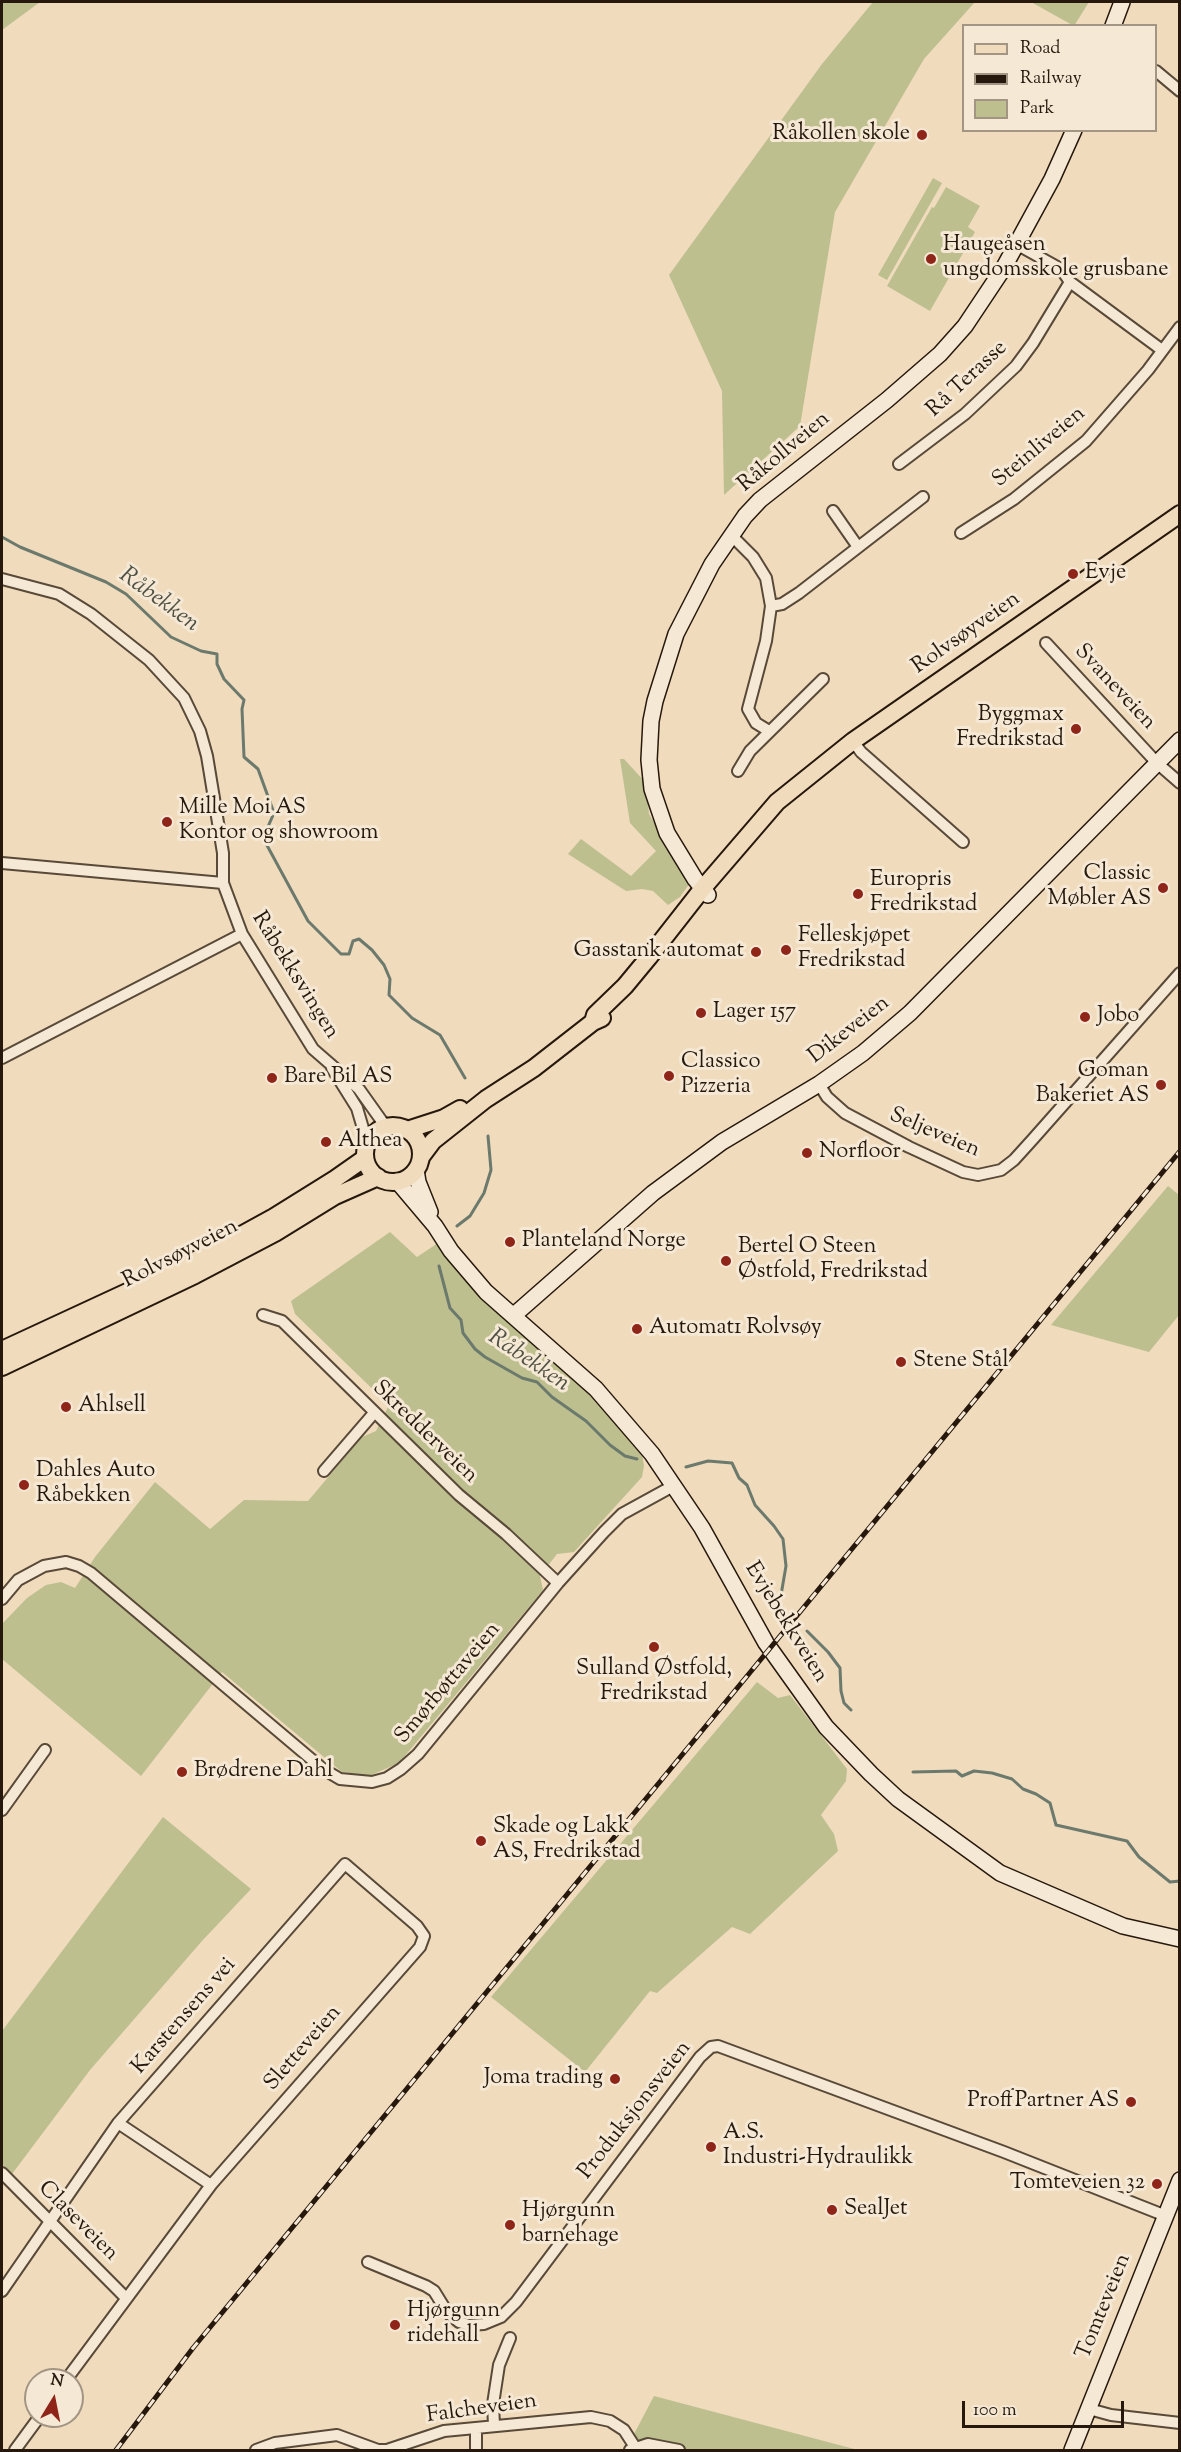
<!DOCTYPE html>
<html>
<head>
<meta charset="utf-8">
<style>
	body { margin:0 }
	#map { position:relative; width:1181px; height:2452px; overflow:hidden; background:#f0dbbd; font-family:"Sorts Mill Goudy",serif }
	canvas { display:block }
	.frame { position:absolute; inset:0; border:3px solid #26180c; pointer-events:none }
	.legend { position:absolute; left:962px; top:24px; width:195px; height:108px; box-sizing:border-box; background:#f5e8d4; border:2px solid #a29584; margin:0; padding:8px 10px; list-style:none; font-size:18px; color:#26180c }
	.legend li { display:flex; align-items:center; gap:12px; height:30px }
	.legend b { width:30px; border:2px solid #a29584 }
	.north { position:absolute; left:24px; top:2368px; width:60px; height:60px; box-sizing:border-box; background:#f5e8d4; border:2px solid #a29584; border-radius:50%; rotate:10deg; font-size:16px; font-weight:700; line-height:24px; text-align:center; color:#26180c }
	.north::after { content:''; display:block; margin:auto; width:21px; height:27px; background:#8f2418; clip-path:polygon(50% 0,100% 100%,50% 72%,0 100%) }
	.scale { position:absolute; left:962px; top:2401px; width:162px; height:27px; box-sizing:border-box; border:3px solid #26180c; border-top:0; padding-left:8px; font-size:18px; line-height:21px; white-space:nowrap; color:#26180c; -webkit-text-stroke:4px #f5e8d4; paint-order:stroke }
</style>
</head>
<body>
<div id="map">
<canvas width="1181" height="2452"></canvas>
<div class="frame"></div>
<ul class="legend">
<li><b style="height:8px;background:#f0dbbd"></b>Road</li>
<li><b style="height:8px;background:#26180c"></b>Railway</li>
<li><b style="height:16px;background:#bdbf8f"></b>Park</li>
</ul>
<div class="north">N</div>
<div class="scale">100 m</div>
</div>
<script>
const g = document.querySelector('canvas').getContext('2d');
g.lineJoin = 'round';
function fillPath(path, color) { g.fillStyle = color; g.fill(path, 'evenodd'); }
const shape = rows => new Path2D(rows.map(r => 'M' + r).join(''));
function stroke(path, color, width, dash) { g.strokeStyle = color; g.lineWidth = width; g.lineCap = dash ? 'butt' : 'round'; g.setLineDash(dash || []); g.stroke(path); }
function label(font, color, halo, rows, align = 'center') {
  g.font = font + ' "Sorts Mill Goudy",serif'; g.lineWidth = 6; g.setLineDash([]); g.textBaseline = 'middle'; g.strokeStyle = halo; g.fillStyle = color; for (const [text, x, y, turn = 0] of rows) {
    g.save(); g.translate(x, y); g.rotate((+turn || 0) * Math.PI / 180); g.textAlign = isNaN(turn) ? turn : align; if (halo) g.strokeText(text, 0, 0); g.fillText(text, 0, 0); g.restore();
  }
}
fillPath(shape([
	[2,2,40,2,2,30],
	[873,2,975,2,924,59,835,212,800,426,724,495,722,391,669,275,822,64],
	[1031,2,1089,2,1074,26],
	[933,178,942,183,887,280,878,275],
	[946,187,980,206,968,227,975,232,930,311,887,286,932,207,934,208],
	[620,759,624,759,646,783,649,814,690,883,680,897,668,905,653,891,642,889,626,891,568,854,581,839,631,876,656,851,630,823],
	[1168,1186,1179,1195,1179,1315,1149,1352,1051,1325],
	[390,1232,417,1257,435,1245,438,1241,536,1347,597,1395,641,1448,644,1466,642,1477,574,1552,557,1554,540,1576,543,1590,399,1763,369,1776,342,1772,222,1672,141,1776,2,1659,2,1624,27,1598,46,1585,61,1582,75,1588,95,1557,155,1482,210,1529,244,1500,308,1501,362,1437,376,1431,389,1405,295,1314,291,1301],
	[757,1682,778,1698,790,1695,847,1769,846,1781,821,1815,834,1834,838,1851,750,1934,732,1927,657,1993,650,1991,585,2072,491,1997],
	[163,1817,251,1889,202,1941,90,2070,12,2174,2,2164,2,2031],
	[654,2396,858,2450,679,2450,635,2447,634,2434]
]), '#bdbf8f');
stroke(shape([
	[2,537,20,547,106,582,126,594,171,637,201,651,217,654,217,664,224,679,244,700,242,709,244,757,258,769,274,813,263,838,308,921,341,954,349,954,353,941,359,939,372,950,384,965,390,979,389,995,412,1018,440,1035,465,1078],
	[457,1226,470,1216,484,1193,491,1170,488,1136],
	[439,1266,450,1308,461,1320,463,1333,475,1349,485,1357,522,1378,537,1382,552,1397,586,1421,610,1445,625,1456,637,1459],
	[686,1467,708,1461,732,1463,739,1478,747,1485,755,1505,774,1526,783,1539,786,1566,781,1595],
	[807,1631,828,1652,840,1668,841,1691,844,1703,851,1710],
	[913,1772,956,1771,962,1776,974,1771,992,1773,1012,1779,1023,1789,1036,1794,1050,1803,1056,1825,1127,1841,1139,1857,1170,1882,1180,1881]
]), '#6c7a6d', 3);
const street = shape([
	[1156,71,1180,91],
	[1016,244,1061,269,1070,282,1162,350],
	[899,464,965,414,1016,366,1033,343,1070,282],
	[833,511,858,547],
	[961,533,1014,499,1086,441,1148,370,1180,327],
	[731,535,753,557,766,578,771,606,766,641,748,709,756,723,769,731],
	[2,579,59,594,91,614,149,660,184,698,200,731,207,756,223,853,223,883,242,934,313,1049,359,1089,386,1127],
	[771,606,782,604,799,593,923,497],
	[1046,643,1157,763,1180,783],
	[853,741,861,752,963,842],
	[738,771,750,751,823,679],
	[2,863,223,883],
	[2,1058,242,934],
	[332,1068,357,1108,367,1142],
	[819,1084,827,1097,845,1113,909,1147,963,1172,978,1175,1001,1170,1014,1160,1033,1139,1180,973],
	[263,1315,282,1321,459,1495,506,1534,558,1583],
	[324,1471,374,1413],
	[2,1599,18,1580,44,1566,66,1562,79,1566,91,1573,323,1769,340,1779,372,1782,387,1778,401,1769,418,1754,558,1583,604,1532,622,1514,673,1486],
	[2,1810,45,1750],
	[118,2123,211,2185],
	[2,2173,126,2298],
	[368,2262,426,2286,434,2291,447,2312,459,2322,469,2325,484,2324,501,2317,516,2302,700,2057,711,2047,718,2046,1004,2152,1166,2216],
	[2,2291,118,2123,345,1864,417,1926,424,1936,420,1947,211,2185,66,2380],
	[1089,2409,1111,2415,1180,2423],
	[494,2425,493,2404,499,2365,510,2338],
	[15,2450,40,2416],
	[256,2450,275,2443,337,2435,378,2450,387,2450,444,2431,591,2417,610,2421,624,2430,635,2447],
	[476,2450,476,2428],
	[630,2450,648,2444,679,2450]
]);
const secondary = shape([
	[1113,26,1122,2],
	[708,895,695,879,667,833,652,789,649,760,651,721,655,701,676,634,712,564,745,516,760,500,887,400,940,354,965,326,1003,269,1052,179,1074,130],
	[416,1170,418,1182,430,1212],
	[397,1181,435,1226,451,1251,486,1292,596,1389,652,1454,702,1528,766,1643,826,1727,871,1774,898,1799,1000,1873,1123,1926,1180,1939],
	[513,1316,653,1193,722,1142,819,1084,863,1053,910,1013,1180,740],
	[1072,2450,1180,2180]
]);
const primary = shape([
	[593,1022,595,1015,625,986,649,957,703,888,777,802,853,741,1180,514],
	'365 1154a28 28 0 1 1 56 0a28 28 0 1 1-56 0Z',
	[407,1130,444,1118,460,1109],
	[421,1157,433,1141,486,1099,534,1068,593,1022,602,1018],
	[2,1350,192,1262,274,1217,335,1179,365,1158],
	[2,1367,195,1275,275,1233,335,1196,378,1177]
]);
stroke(street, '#584938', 14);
stroke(secondary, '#26180c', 18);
stroke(primary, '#26180c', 20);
stroke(street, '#f5e8d4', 10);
stroke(secondary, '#f5e8d4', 15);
stroke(primary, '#f0dbbd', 16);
const rail = shape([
	[116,2450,193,2348,1180,1151]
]);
stroke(rail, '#26180c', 5);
stroke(rail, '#f5e8d4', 3, [9]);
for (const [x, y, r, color] of [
	[922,135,6,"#8f2418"],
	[931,259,6,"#8f2418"],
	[1073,574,6,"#8f2418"],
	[1076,729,6,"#8f2418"],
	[167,822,6,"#8f2418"],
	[1163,888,6,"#8f2418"],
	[858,894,6,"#8f2418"],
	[786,950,6,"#8f2418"],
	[756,952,6,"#8f2418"],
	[701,1013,6,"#8f2418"],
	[1085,1017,6,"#8f2418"],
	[669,1076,6,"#8f2418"],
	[272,1078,6,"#8f2418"],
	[1161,1085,6,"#8f2418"],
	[326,1142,6,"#8f2418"],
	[807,1153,6,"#8f2418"],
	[510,1242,6,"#8f2418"],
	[726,1261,6,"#8f2418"],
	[637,1329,6,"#8f2418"],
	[901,1362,6,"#8f2418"],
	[66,1407,6,"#8f2418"],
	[24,1485,6,"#8f2418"],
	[654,1647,6,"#8f2418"],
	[182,1772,6,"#8f2418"],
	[481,1841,6,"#8f2418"],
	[615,2079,6,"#8f2418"],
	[1131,2102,6,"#8f2418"],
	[711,2147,6,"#8f2418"],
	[1157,2184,6,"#8f2418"],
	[832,2210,6,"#8f2418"],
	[510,2225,6,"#8f2418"],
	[395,2325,6,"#8f2418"]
]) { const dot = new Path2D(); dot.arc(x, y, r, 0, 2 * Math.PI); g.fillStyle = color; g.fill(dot); stroke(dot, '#f5e8d4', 2); }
label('22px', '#26180c', '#f5e8d4', [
	["Råkollen skole",910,135,"right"],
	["Haugeåsen",943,246],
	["ungdomsskole grusbane",943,271],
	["Evje",1085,574],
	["Byggmax",1064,716,"right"],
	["Fredrikstad",1064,741,"right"],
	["Mille Moi AS",179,809],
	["Kontor og showroom",179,834],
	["Classic",1151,875,"right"],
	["Møbler AS",1151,900,"right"],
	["Europris",870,881],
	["Fredrikstad",870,906],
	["Felleskjøpet",798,937],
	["Fredrikstad",798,962],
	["Gasstank automat",744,952,"right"],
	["Lager 157",713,1013],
	["Jobo",1097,1017],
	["Classico",681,1063],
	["Pizzeria",681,1088],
	["Goman",1149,1072,"right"],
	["Bakeriet AS",1149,1097,"right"],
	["Bare Bil AS",284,1078],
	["Althea",338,1142],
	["Norfloor",819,1153],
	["Planteland Norge",522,1242],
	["Bertel O Steen",738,1248],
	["Østfold, Fredrikstad",738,1273],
	["Automat1 Rolvsøy",649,1329],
	["Stene Stål",913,1362],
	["Ahlsell",78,1407],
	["Dahles Auto",36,1472],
	["Råbekken",36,1497],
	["Sulland Østfold,",654,1670,"center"],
	["Fredrikstad",654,1695,"center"],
	["Brødrene Dahl",194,1772],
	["Skade og Lakk",493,1828],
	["AS, Fredrikstad",493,1853],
	["Joma trading",603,2079,"right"],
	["ProffPartner AS",1119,2102,"right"],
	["A.S.",723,2134],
	["Industri-Hydraulikk",723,2159],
	["Tomteveien 32",1145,2184,"right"],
	["SealJet",844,2210],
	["Hjørgunn",522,2212],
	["barnehage",522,2237],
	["Hjørgunn",407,2312],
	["ridehall",407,2337]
], 'left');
label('22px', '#26180c', '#f5e8d4', [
	["Rå Terasse",968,380,-43],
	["Steinliveien",1040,448,-40],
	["Råkollveien",785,453,-40],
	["Rolvsøyveien",967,634,-35],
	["Svaneveien",1114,688,47],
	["Råbekksvingen",294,976,58],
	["Dikeveien",850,1031,-38],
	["Seljeveien",934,1134,23],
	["Rolvsøyveien",181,1255,-27],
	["Skredderveien",424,1433,44],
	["Evjebekkveien",785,1623,58],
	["Smørbøttaveien",449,1684,-50],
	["Karstensens vei",185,2017,-49],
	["Sletteveien",304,2049,-49],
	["Produksjonsveien",636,2111,-52],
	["Claseveien",77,2222,45],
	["Tomteveien",1105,2307,-68],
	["Falcheveien",482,2410,-8]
]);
label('italic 24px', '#4f5144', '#f5e8d4', [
	["Råbekken",158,601,36],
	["Råbekken",528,1362,34]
]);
</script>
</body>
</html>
